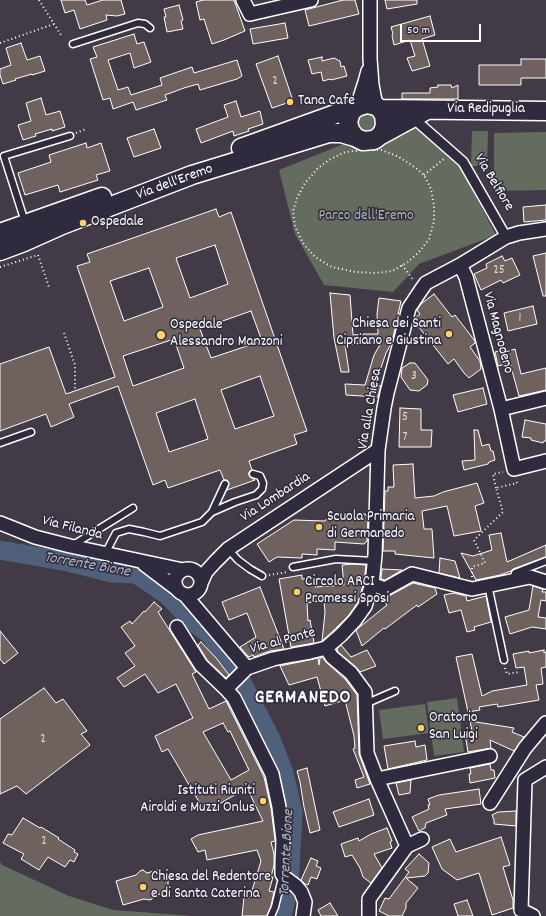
<!DOCTYPE html>
<html>
<head>
<meta charset="utf-8">
<style>
	body { margin:0 }
	#map { position:relative; width:546px; height:916px; overflow:hidden; background:#423b47; font-family:Dekko,sans-serif }
	canvas { display:block }
	.scale { position:absolute; left:400px; top:24px; width:81px; height:18px; box-sizing:border-box; border:2px solid #fff; border-top:0; padding-left:5px; font-size:12px; line-height:14px; white-space:nowrap; color:#fff; -webkit-text-stroke:3px #2f2a3d; paint-order:stroke }
</style>
</head>
<body>
<div id="map">
<canvas width="546" height="916"></canvas>
<div class="scale">50 m</div>
</div>
<script>
const g = document.querySelector('canvas').getContext('2d');
g.lineJoin = 'round';
function fillPath(path, color) { g.fillStyle = color; g.fill(path, 'evenodd'); }
const shape = rows => new Path2D(rows.map(r => 'M' + r).join(''));
function stroke(path, color, width, dash) { g.strokeStyle = color; g.lineWidth = width; g.lineCap = dash ? 'butt' : 'round'; g.setLineDash(dash || []); g.stroke(path); }
function label(font, color, halo, rows, align = 'center') {
  g.font = font + ' Dekko,sans-serif'; g.lineWidth = 3; g.setLineDash([]); g.textBaseline = 'middle'; g.strokeStyle = halo; g.fillStyle = color; for (const [text, x, y, turn = 0] of rows) {
    g.save(); g.translate(x, y); g.rotate((+turn || 0) * Math.PI / 180); g.textAlign = isNaN(turn) ? turn : align; if (halo) g.strokeText(text, 0, 0); g.fillText(text, 0, 0); g.restore();
  }
}
fillPath(shape([
	[367,110,380,118,374,131,367,133,360,129,357,123,358,116],
	[412,125,459,165,496,235,419,264,393,292,324,285,295,234,279,170,346,143],
	[472,131,488,131,487,166,471,166],
	[546,132,546,190,494,191,494,133],
	[457,698,464,752,434,756,427,702],
	[425,704,429,733,383,739,379,710],
	[0,862,2,865,69,896,113,910,193,916,0,916]
]), '#646c60');
stroke(shape([
	[0,550,68,562,112,573,136,574,167,595,192,621,210,635,237,673,271,739,284,773,293,812,289,887,282,916]
]), '#50607a', 19);
const building = shape([
	[61,0,85,0,87,5,103,0,121,0,125,14,117,16,106,15,107,20,80,29,74,10,65,13,61,0],
	[203,0,234,0,245,31,224,40,212,44,204,19,200,20,196,2,203,0],
	[343,0,355,0,359,14,309,26,305,10,343,0],
	[385,0,417,0,417,4,387,9,385,0],
	[179,5,183,20,181,21,183,29,167,32,164,17,166,17,164,9,179,5],
	[430,16,435,35,422,39,430,66,412,71,407,58,415,56,410,40,394,45,392,36,393,34,391,27,430,16],
	[285,23,288,38,253,44,250,29,285,23],
	[134,34,137,44,144,42,151,62,134,68,130,53,108,60,118,90,128,87,131,95,162,85,160,78,192,67,194,73,237,60,242,76,237,79,200,90,198,84,184,88,165,95,167,100,136,110,133,102,113,109,110,98,103,100,90,59,97,57,93,47,134,34],
	[21,43,27,60,40,56,45,71,32,75,32,74,15,79,16,80,3,84,0,75,0,69,11,65,6,48,21,43],
	[278,56,293,101,272,108,256,64,278,56],
	[322,57,322,61,334,58,340,61,341,67,344,66,347,76,331,80,330,79,323,81,321,72,312,74,308,60,322,57],
	[521,59,546,59,546,78,521,78,521,85,479,85,479,65,521,65,521,59],
	[438,85,451,85,452,88,458,85,458,99,402,99,402,93,430,93,430,88,438,87,438,85],
	[41,98,46,115,60,111,65,127,52,131,52,129,35,134,36,136,23,140,18,125,31,121,26,103,41,98],
	[236,101,241,117,260,111,263,124,248,129,249,131,234,136,233,131,201,143,196,129,228,117,224,105,236,101],
	[154,129,161,148,134,157,127,138,154,129],
	[86,143,87,148,101,143,110,171,96,175,98,180,60,192,58,185,25,195,18,173,51,162,49,155,86,143],
	[546,205,546,220,524,222,523,207,546,205],
	[216,209,219,217,231,212,307,431,294,435,297,444,249,461,252,470,249,472,249,475,250,477,255,480,227,490,229,483,227,480,224,480,220,470,168,488,165,480,153,485,118,386,69,404,74,417,51,427,46,414,0,431,0,364,49,347,66,394,115,377,77,266,90,262,87,254,216,209],
	[215,245,228,284,190,298,176,258,215,245],
	[149,268,163,307,124,321,110,281,149,268],
	[251,311,262,341,211,358,200,329,251,311],
	[174,339,184,368,133,386,123,356,174,339],
	[260,376,274,416,235,429,221,390,260,376],
	[195,399,208,439,169,452,156,413,195,399],
	[546,253,546,296,543,296,533,256,546,253],
	[502,256,505,261,512,258,520,275,503,283,501,280,481,290,474,274,487,268,486,264,502,256],
	[330,293,350,295,353,335,364,334,378,334,377,314,379,298,401,301,392,342,386,353,375,385,381,386,378,397,346,395,345,384,365,385,374,355,381,343,362,343,345,345,349,372,341,372,334,338,330,293],
	[434,294,452,317,455,315,475,341,475,343,470,347,480,361,481,369,469,378,464,373,454,359,448,364,414,321,415,318,420,314,417,310,421,304,434,294],
	[533,306,537,324,508,331,504,313,533,306],
	[507,349,508,351,515,349,521,374,546,368,546,390,519,396,510,363,498,366,495,352,507,349],
	[410,363,415,363,428,380,427,385,419,391,410,390,401,377,402,368,410,363],
	[483,388,487,404,458,412,453,395,483,388],
	[400,408,421,409,421,430,432,430,431,447,399,447,400,408],
	[525,420,546,424,546,441,544,441,543,443,531,440,531,438,522,437,525,420],
	[474,430,478,430,482,446,489,444,491,451,493,451,495,460,489,462,488,464,464,470,462,461,475,460,474,430],
	[413,464,415,498,434,496,443,492,477,483,484,503,475,506,481,531,454,536,447,506,422,511,424,529,432,529,434,558,395,554,395,551,383,551,385,491,388,491,388,487,394,487,393,465,413,464],
	[339,513,365,514,368,517,367,541,364,544,335,542,335,550,317,549,317,555,302,554,302,558,277,557,269,562,257,544,294,520,324,521,339,513],
	[501,533,507,562,546,545,546,557,513,569,511,571,500,575,476,580,461,553,473,556,492,550,489,535,501,533],
	[440,558,455,561,460,578,439,573,440,558],
	[353,564,366,565,364,582,358,602,349,615,335,629,322,641,325,613,324,600,307,603,308,621,310,620,314,643,291,647,279,579,302,575,302,579,313,578,313,580,314,580,315,587,344,585,342,565,353,564],
	[382,569,402,570,385,580,381,579,382,569],
	[413,583,435,588,437,594,418,607,417,605,385,629,384,628,362,646,356,630,387,605,382,598,389,596,413,583],
	[533,586,543,589,542,592,546,592,546,601,541,600,538,617,546,618,546,629,532,627,510,634,505,617,529,610,533,586],
	[260,587,284,649,270,651,254,657,253,655,249,657,240,647,256,637,247,613,229,620,222,602,260,587],
	[454,593,466,596,467,601,486,596,491,622,474,627,475,630,467,632,461,610,449,613,444,595,454,593],
	[154,602,162,609,158,612,196,672,192,674,209,709,226,701,264,777,271,808,275,840,275,841,271,842,274,854,274,865,271,877,273,877,269,891,274,892,271,906,267,916,242,916,244,897,250,897,261,861,257,850,207,860,205,850,198,852,191,839,198,835,263,821,247,788,205,812,168,749,162,752,155,736,193,718,176,684,158,693,145,674,124,687,117,678,135,666,125,653,135,646,121,627,130,621,132,624,144,611,145,612,154,602],
	[223,723,228,732,230,731,249,770,231,780,203,732,223,723],
	[0,631,18,653,4,664,0,659,0,631],
	[201,642,217,659,229,675,226,678,207,660,198,645,201,642],
	[341,645,351,657,367,650,376,666,360,672,356,667,338,652,337,649,341,645],
	[544,650,544,653,546,652,546,667,541,668,543,684,536,685,539,700,498,707,497,704,479,707,480,710,468,712,456,657,472,654,482,696,492,691,527,685,524,667,516,668,513,654,529,651,529,653,544,650],
	[322,657,327,663,345,679,357,695,359,754,370,784,357,788,355,780,364,777,353,749,355,748,354,736,345,700,325,706,317,677,289,685,280,666,318,658,319,665,320,658,322,657],
	[44,688,56,703,63,699,87,731,81,734,90,745,26,794,17,786,0,794,0,719,44,688],
	[470,721,514,728,512,732,524,737,514,751,490,740,491,748,468,752,465,733,472,731,470,721],
	[415,741,416,747,425,745,427,760,388,769,384,746,415,741],
	[490,764,491,770,494,770,495,778,470,783,469,774,471,774,470,768,490,764],
	[307,768,320,830,310,833,304,807,300,782,297,771,307,768],
	[411,780,410,793,399,795,396,783,411,780],
	[479,789,481,804,445,809,447,815,426,823,425,828,419,831,412,817,429,809,428,805,430,805,428,799,439,795,479,789],
	[369,799,374,815,339,827,333,812,369,799],
	[516,811,516,826,494,824,494,820,492,815,498,812,516,811],
	[23,818,40,828,41,827,59,838,58,839,75,850,74,852,78,854,74,862,70,860,65,867,48,857,39,870,21,859,24,854,3,843,8,834,12,835,23,818],
	[387,828,392,841,390,842,392,848,374,854,382,868,371,883,363,877,360,868,352,855,345,857,341,844,358,838,359,841,371,834,387,828],
	[501,837,510,865,503,867,513,900,513,908,492,915,479,873,457,880,442,869,432,847,450,839,456,852,501,837],
	[419,854,429,863,428,873,425,876,406,878,418,888,406,903,406,908,402,916,389,916,379,911,385,898,389,899,409,872,405,869,419,854],
	[311,858,318,861,316,866,321,868,317,879,311,877,308,885,305,884,301,880,311,858],
	[143,870,147,873,157,870,165,874,168,880,168,885,167,888,163,893,153,896,152,899,149,900,144,899,123,905,116,881,136,875,140,871,143,870],
	[467,900,473,916,458,916,454,904,467,900],
	[330,903,338,916,321,916,318,910,330,903]
]);
fillPath(building, '#6f625e');
stroke(building, '#fff', 1);
const service = shape([
	[73,44,138,23,145,24,150,28],
	[25,222,4,156,70,136],
	[0,443,31,432],
	[212,512,225,484],
	[73,545,133,508],
	[228,549,238,560,250,569,262,576],
	[105,554,116,533,129,529,144,532,160,536,202,522,212,512,235,502,256,495,262,489,263,483,260,476,253,474],
	[293,567,336,559,374,561],
	[513,580,515,573,546,561],
	[488,585,504,660],
	[365,704,395,691],
	[271,916,275,907,281,882,284,877]
]);
const pedestrian = shape([
	[413,118,463,162,506,237]
]);
const minor = shape([
	[243,0,250,14,311,0],
	[370,0,370,59,372,85,376,106],
	[357,107,365,82,368,71],
	[460,265,466,277,501,409,514,469,546,461],
	[501,409,546,398],
	[0,523,35,537,70,546,183,570],
	[144,564,177,589],
	'175 582a13 13 0 1 1 26 0a13 13 0 1 1-26 0Z',
	[201,583,206,572,215,562,228,549,378,450],
	[372,584,385,589,412,574,472,589,530,577,546,582],
	[185,595,247,668],
	[177,627,201,665,226,689,234,698,272,774,279,807,283,840,282,864,282,874,284,877,296,886,301,892,305,902,303,916],
	[326,648,332,657,351,673,365,692,367,753,377,779,407,846],
	[226,689,247,668,273,659,293,655,310,652,326,648,341,635,355,620,365,606,372,584,375,555,378,450,384,408,387,393,409,308,421,290,426,283,460,265,506,237,519,233,546,229],
	[377,779,490,756],
	[490,803,525,748,546,723],
	[369,916,369,899,407,846,422,839],
	[533,916,521,910,525,780,546,767]
]);
const secondary = shape([
	[380,109,546,111],
	[381,135,425,111],
	[241,148,344,111,351,112],
	[0,233,102,197],
	[0,251,24,242,62,225,192,175,329,133,341,133,355,137,363,141,374,140,381,135,384,129,385,124,384,115,380,109,376,106,367,104,357,107,351,112,348,122,350,130,355,137]
]);
stroke(service, '#fff', 9);
stroke(pedestrian, '#fff', 12);
stroke(minor, '#fff', 16);
stroke(secondary, '#fff', 21);
stroke(shape([
	[39,0,61,35],
	[0,43,54,24],
	[76,133,86,129],
	[365,150,382,150,399,157,416,168,424,175,431,189,434,206,434,221,429,239,420,251,408,262,392,271,376,273,356,272,332,267,315,257,303,243,295,226,293,211,297,198,305,183,318,168,329,160,345,152,365,150],
	[424,175,445,158],
	[402,265,414,281],
	[0,267,38,255,49,287],
	[64,333,75,365,75,391],
	[496,488,493,474,503,472],
	[269,575,288,572],
	[472,577,472,567,485,563,474,540,503,512,496,488,517,483,516,480],
	[505,668,507,674,519,672]
]), '#fff', 2, [1, 3]);
stroke(service, '#2f2a3d', 6);
stroke(pedestrian, '#2f2a3d', 9);
stroke(minor, '#2f2a3d', 13);
stroke(secondary, '#2f2a3d', 18);
for (const [x, y, r, color] of [
	[290,102,4,"#ffd166"],
	[83,223,4,"#ffd166"],
	[449,334,4,"#ffd166"],
	[161,335,5,"#ffd166"],
	[319,527,4,"#ffd166"],
	[297,592,4,"#ffd166"],
	[421,728,4,"#ffd166"],
	[263,801,4,"#ffd166"],
	[143,887,4,"#ffd166"]
]) { const dot = new Path2D(); dot.arc(x, y, r, 0, 2 * Math.PI); g.fillStyle = color; g.fill(dot); stroke(dot, '#2f2a3d', 1.5); }
label('13px', '#dbd8d7', null, [
	["2",275,82],
	["25",499,271],
	["1",520,319],
	["3",414,377],
	["5",405,418],
	["7",405,438],
	["2",43,740],
	["2",44,842]
]);
label('15px', '#fff', '#2f2a3d', [
	["Tana Cafe",298,102],
	["Ospedale",91,223],
	["Chiesa dei Santi",441,325,"right"],
	["Cipriano e Giustina",441,342,"right"],
	["Ospedale",170,326],
	["Alessandro Manzoni",170,343],
	["Scuola Primaria",327,518],
	["di Germanedo",327,535],
	["Circolo ARCI",305,583],
	["Promessi Sposi",305,600],
	["Oratorio",429,719],
	["San Luigi",429,736],
	["Istituti Riuniti",255,792,"right"],
	["Airoldi e Muzzi Onlus",255,809,"right"],
	["Chiesa del Redentore",151,878],
	["e di Santa Caterina",151,895]
], 'left');
label('15px', '#fff', '#2f2a3d', [
	["Via Redipuglia",486,110],
	["Via dell'Eremo",175,183,-20],
	["Via Belfiore",493,183,59],
	["Via Magnodeno",497,333,75],
	["Via alla Chiesa",371,409,-80],
	["Via Lombardia",276,498,-33],
	["Via Filanda",72,529,14],
	["Via al Ponte",283,642,-15]
]);
label('15px', '#b2b6b0', '#2f2a3d', [
	["Parco dell'Eremo",366,217]
]);
label('italic 16px', '#b0b7c3', '#2f2a3d', [
	["Torrente Bione",87,566,10],
	["Torrente Bione",288,853,-87]
]);
g.letterSpacing = '1px';
label('bold 19px', '#fff', '#2f2a3d', [
	["GERMANEDO",303,699]
]);
g.letterSpacing = '0px';
</script>
</body>
</html>
